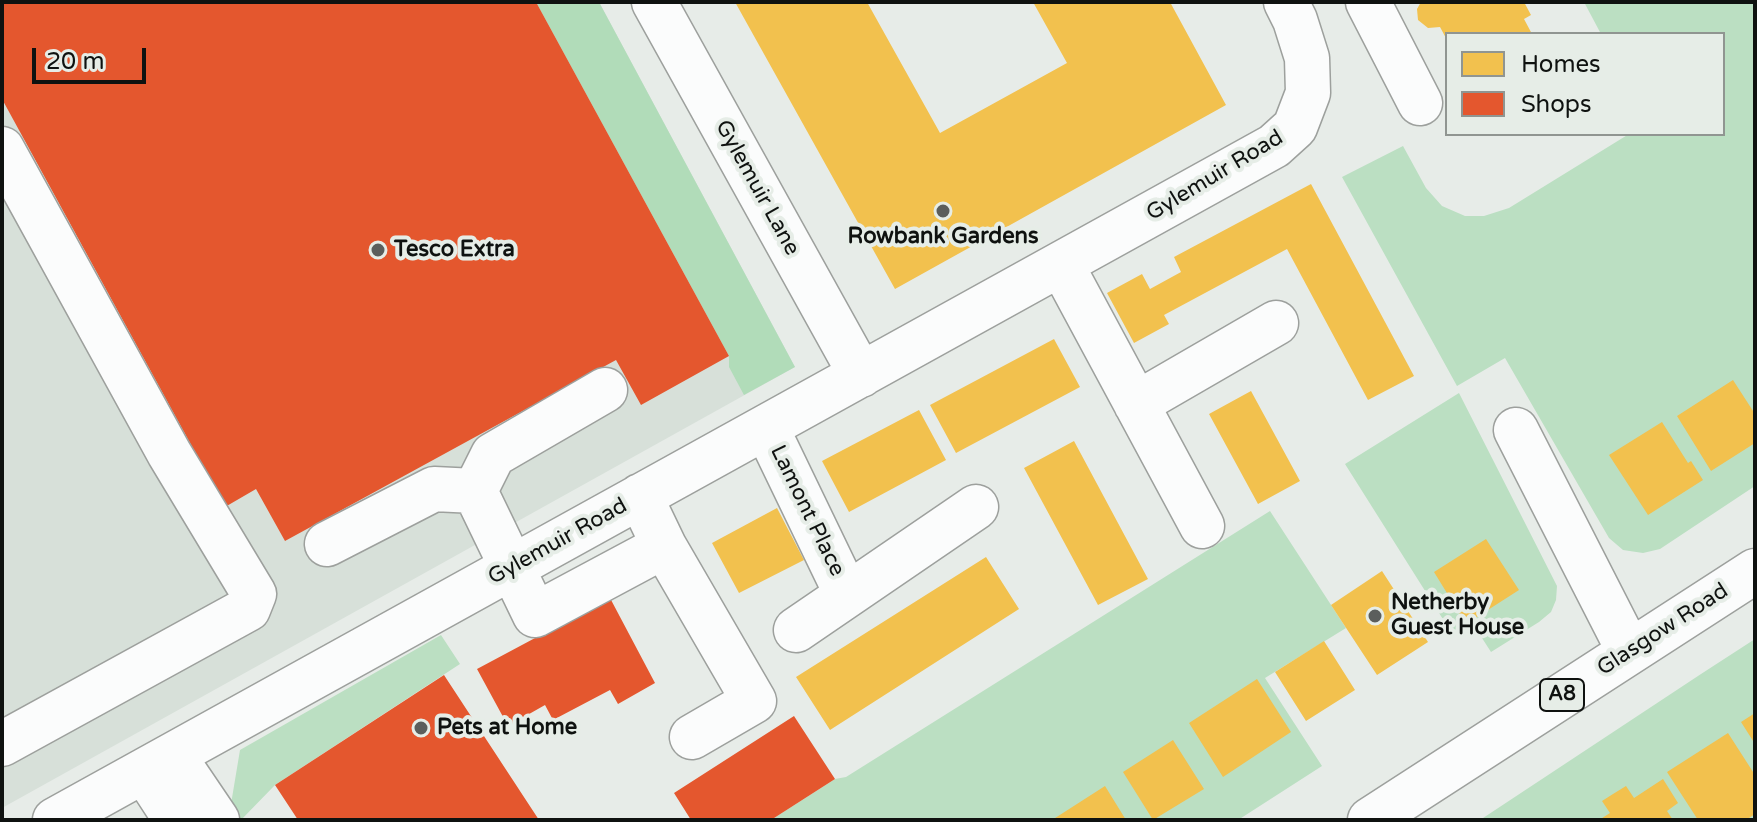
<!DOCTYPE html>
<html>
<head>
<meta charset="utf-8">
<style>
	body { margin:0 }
	#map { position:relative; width:1757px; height:822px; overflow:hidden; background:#e7ece8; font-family:"Varela Round",sans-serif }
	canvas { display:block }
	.frame { position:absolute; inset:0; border:4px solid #0f1210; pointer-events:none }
	.legend { position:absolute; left:1445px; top:32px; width:280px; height:104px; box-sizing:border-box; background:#e6ede7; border:2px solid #909591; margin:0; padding:10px 14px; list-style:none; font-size:24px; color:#0f1210 }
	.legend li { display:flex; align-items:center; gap:16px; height:40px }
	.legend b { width:40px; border:2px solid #909591 }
	.scale { position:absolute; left:32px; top:48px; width:114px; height:36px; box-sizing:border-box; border:4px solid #0f1210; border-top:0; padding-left:10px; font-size:24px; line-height:28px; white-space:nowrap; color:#0f1210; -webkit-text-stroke:6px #e6ede7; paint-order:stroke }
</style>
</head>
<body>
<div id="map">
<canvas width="1757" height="822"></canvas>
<div class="frame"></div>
<ul class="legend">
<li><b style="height:22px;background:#f2c14e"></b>Homes</li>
<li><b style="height:22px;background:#e4572e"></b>Shops</li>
</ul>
<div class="scale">20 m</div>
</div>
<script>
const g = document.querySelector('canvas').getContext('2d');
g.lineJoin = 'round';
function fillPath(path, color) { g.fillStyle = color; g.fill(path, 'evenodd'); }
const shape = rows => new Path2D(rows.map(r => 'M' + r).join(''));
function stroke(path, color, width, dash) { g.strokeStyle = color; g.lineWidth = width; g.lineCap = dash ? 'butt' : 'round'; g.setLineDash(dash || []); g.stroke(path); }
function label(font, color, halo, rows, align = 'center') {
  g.font = font + ' "Varela Round",sans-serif'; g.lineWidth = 8; g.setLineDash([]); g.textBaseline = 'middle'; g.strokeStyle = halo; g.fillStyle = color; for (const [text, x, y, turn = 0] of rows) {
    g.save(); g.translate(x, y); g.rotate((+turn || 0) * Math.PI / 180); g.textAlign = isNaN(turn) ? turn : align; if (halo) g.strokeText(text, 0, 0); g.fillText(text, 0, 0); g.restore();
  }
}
fillPath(shape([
	[2,2,599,2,795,367,2,808]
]), '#d7e0d9');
fillPath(shape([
	[1584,2,1755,2,1755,486,1660,549,1643,553,1623,550,1609,538,1505,358,1457,386,1342,177,1403,146,1426,188,1442,206,1465,216,1484,216,1509,208,1629,134,1723,134,1723,34,1601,34],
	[1459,393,1557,586,1556,600,1551,612,1539,622,1491,652,1471,621,1451,632,1345,464],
	[1270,511,1346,628,1265,678,1322,766,1238,820,771,820,835,779,846,777],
	[441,635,460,664,275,785,241,820,232,820,229,816,240,750],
	[1755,639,1755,820,1480,820,1701,674]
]), '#bbdfc2');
fillPath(shape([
	[536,2,599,2,795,367,744,395,729,367,729,356]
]), '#b1dcb9');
fillPath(shape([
	[735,2,867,2,940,133,1067,63,1033,2,1170,2,1226,105,895,289],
	[1421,2,1524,2,1531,15,1524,19,1532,34,1447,34,1447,40,1440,27,1428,28,1418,20,1417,9],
	[1311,184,1414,376,1368,400,1287,249,1164,315,1169,324,1134,343,1107,293,1142,274,1150,289,1181,272,1174,257],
	[1054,339,1080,387,956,453,930,405],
	[1733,380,1755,414,1755,443,1711,471,1677,416],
	[1251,391,1300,481,1258,504,1209,414],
	[919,410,946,460,849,512,822,461],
	[1662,422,1688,463,1691,461,1703,480,1648,515,1609,455],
	[1074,441,1148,579,1098,605,1024,468],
	[777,508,804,560,739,593,712,543],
	[1486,539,1519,590,1466,624,1434,572],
	[986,557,1019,609,830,730,796,677],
	[1382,571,1428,642,1377,675,1331,605],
	[1324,641,1355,690,1306,721,1275,672],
	[1257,679,1291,732,1223,777,1189,723],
	[1755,713,1755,744,1741,722],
	[1728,733,1755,775,1755,814,1746,820,1698,820,1667,772],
	[1173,740,1204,789,1153,820,1123,772],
	[1663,779,1678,803,1667,811,1673,820,1599,820,1610,813,1602,801,1613,794,1626,786,1634,798],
	[1105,786,1126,820,1052,820]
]), '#f2c14e');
fillPath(shape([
	[2,2,536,2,729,356,641,405,616,360,285,541,256,489,225,507,2,99],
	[610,598,655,683,618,704,610,690,553,720,545,705,508,726,477,669],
	[444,675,539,820,298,820,275,785],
	[794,716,835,779,771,820,691,820,674,793]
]), '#e4572e');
const minor = shape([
	[654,2,861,375],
	[1368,2,1420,103],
	[2,149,169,453,254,594,248,609,2,744],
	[1061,264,1202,526],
	[1136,404,1276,323],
	[766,427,847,595],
	[1516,430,1629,651],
	[475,491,535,615,664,546],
	[640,496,664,546,754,701,692,737],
	[327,544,434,489,475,491,493,455,605,390],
	[796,630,976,507],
	[173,755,217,820],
	[144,771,176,820],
	[55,820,1274,146,1295,127,1308,93,1307,58,1295,20,1286,2]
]);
const major = shape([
	[1370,820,1755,571]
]);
stroke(minor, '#9da09d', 47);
stroke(major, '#9da09d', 47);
stroke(minor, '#fbfcfc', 44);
stroke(major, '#fbfcfc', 44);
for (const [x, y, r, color] of [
	[943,211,8,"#5b5e5c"],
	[378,250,8,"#5b5e5c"],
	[1375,616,8,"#5b5e5c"],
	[421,728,8,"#5b5e5c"]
]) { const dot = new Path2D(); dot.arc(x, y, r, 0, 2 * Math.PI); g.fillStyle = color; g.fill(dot); stroke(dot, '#e6ede7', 3); }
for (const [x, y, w] of [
	[1562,695,44]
]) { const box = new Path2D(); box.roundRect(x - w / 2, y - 16, w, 32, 6); g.fillStyle = '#e6ede7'; g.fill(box); stroke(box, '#0f1210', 2); }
label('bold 20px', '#0f1210', null, [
	["A8",1562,695]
]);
label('22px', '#0f1210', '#e6ede7', [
	["Gylemuir Road",1215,176,-31],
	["Gylemuir Lane",757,188,61],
	["Lamont Place",807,511,64],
	["Gylemuir Road",558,542,-29],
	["Glasgow Road",1663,630,-33]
]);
label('bold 22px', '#0f1210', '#e6ede7', [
	["Rowbank Gardens",943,237,"center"],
	["Tesco Extra",394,250],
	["Netherby",1391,603],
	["Guest House",1391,628],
	["Pets at Home",437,728]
], 'left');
</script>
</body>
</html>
